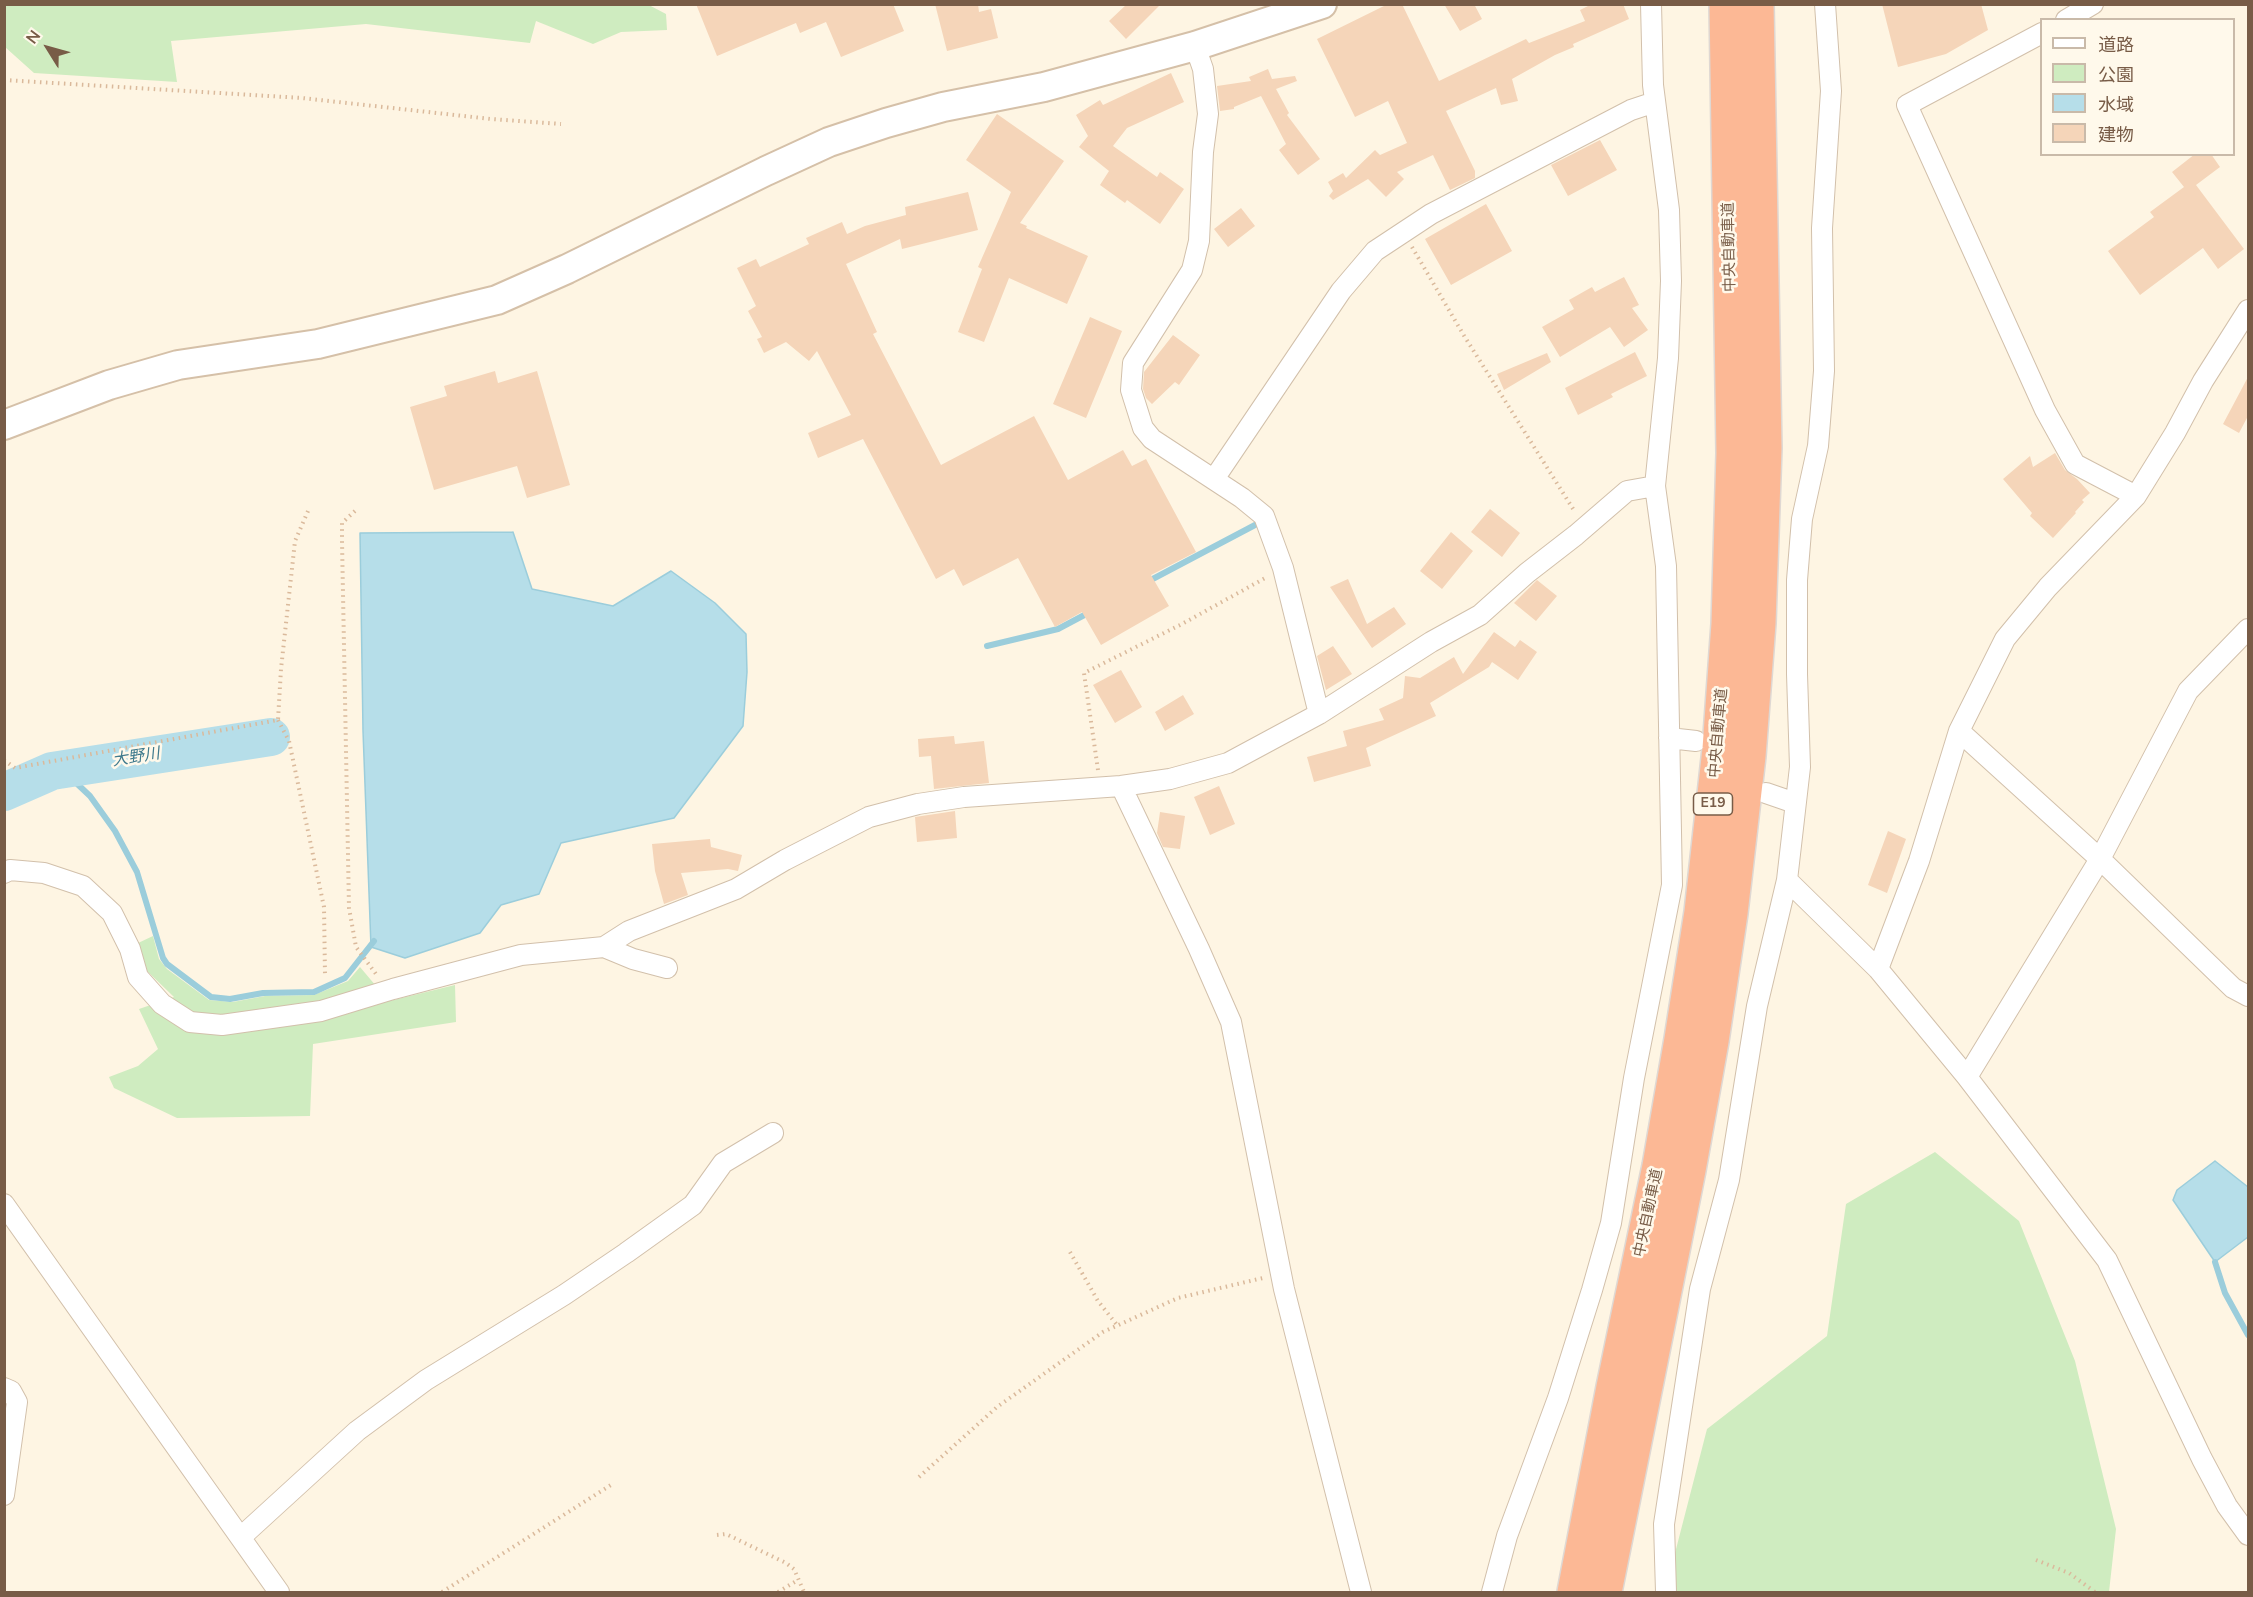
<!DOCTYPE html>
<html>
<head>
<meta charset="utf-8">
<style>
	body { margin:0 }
	#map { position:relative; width:2253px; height:1597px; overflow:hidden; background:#fef5e3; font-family:"Nunito Sans","Noto Sans JP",sans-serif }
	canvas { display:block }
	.frame { position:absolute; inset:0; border:6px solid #785c47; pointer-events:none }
	.legend { position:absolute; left:2040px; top:18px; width:195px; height:138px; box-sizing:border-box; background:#fff9eb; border:2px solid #c9baa9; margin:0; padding:8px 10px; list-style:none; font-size:18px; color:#785c47 }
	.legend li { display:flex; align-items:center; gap:12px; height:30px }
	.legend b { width:30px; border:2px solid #c9baa9 }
	.north { position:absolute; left:18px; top:18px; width:60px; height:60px; -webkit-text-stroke:4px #fff9eb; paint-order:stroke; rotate:307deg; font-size:16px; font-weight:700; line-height:24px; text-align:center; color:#785c47 }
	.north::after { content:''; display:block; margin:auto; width:21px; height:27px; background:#785c47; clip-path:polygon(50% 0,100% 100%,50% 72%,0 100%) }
</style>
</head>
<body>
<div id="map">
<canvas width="2253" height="1597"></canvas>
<div class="frame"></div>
<ul class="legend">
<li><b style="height:8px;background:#fff"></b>道路</li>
<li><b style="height:16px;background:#cfecc0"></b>公園</li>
<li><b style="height:16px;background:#b6dee9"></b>水域</li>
<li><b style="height:16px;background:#f5d5b9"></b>建物</li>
</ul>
<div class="north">N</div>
</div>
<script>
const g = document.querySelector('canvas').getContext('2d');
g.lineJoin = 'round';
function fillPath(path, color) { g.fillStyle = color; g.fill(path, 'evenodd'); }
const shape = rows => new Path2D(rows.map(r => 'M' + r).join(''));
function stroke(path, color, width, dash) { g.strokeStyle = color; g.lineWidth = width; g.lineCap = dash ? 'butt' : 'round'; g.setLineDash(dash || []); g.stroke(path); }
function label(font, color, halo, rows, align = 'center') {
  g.font = font + ' "Nunito Sans","Noto Sans JP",sans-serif'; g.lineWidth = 5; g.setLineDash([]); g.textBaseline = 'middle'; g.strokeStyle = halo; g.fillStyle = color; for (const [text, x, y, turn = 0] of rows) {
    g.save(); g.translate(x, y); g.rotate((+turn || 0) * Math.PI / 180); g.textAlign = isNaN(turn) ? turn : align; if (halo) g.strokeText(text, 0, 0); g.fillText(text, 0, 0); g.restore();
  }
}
fillPath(shape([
	[5,4,647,4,666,14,667,30,621,32,593,44,536,21,530,43,366,24,171,41,177,82,34,73,5,47],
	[153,936,159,959,167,969,209,1000,233,1002,265,996,314,995,348,981,360,967,376,986,381,1003,455,985,456,1022,313,1044,310,1116,177,1118,114,1088,109,1077,138,1066,158,1049,139,1009,174,997,146,970,136,944],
	[1935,1152,2019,1221,2075,1361,2116,1529,2109,1592,1668,1592,1666,1588,1707,1429,1827,1336,1846,1204]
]), '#cfecc0');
const water = shape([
	[513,532,532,589,613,606,671,571,715,603,746,634,747,672,743,726,674,818,561,843,539,894,501,905,480,933,405,958,371,947,363,731,360,533,513,532],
	[2215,1161,2248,1187,2248,1237,2215,1262,2173,1200,2177,1190,2215,1161]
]);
fillPath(water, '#b6dee9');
stroke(water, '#9bcddb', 1.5);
stroke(shape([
	[1147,582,1255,525],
	[987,646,1058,629,1090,612],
	[52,771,61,780,72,779,90,796,115,831,137,872,163,958,167,964,211,997,230,999,263,993,314,992,345,978,374,941],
	[2215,1262,2225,1293,2248,1335]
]), '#9bcddb', 6);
stroke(shape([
	[4,792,52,771,271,737]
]), '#b6dee9', 38);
fillPath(shape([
	[696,4,893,4,904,31,841,57,826,22,800,33,796,23,717,56],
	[935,4,978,4,979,12,991,9,998,38,947,51],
	[1127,4,1161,4,1126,39,1109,21],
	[1388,4,1402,4,1439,81,1526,39,1529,43,1585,21,1580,10,1592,4,1623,4,1629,19,1573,44,1574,47,1555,55,1512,79,1518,101,1501,105,1496,88,1446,111,1475,171,1475,178,1450,190,1433,155,1397,172,1404,179,1386,197,1368,179,1333,200,1329,196,1333,191,1328,182,1343,173,1346,178,1375,150,1380,155,1407,143,1388,101,1355,117,1317,39],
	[1444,4,1474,4,1482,19,1460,31],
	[1882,4,1981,4,1988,30,1946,54,1898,67],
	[1268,69,1272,79,1295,76,1297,81,1276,89,1289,113,1287,115,1320,159,1298,175,1279,150,1286,144,1261,96,1234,107,1234,109,1220,111,1217,86,1251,81,1249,77],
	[1171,73,1184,102,1127,128,1113,146,1157,177,1160,172,1184,189,1160,224,1127,200,1125,203,1100,185,1109,171,1079,147,1088,136,1076,115,1100,100,1103,105],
	[997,114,1064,161,1020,223,1027,226,1026,228,1088,256,1067,304,1009,278,984,342,958,332,982,269,978,267,1011,192,966,160],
	[1600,140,1617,170,1568,196,1551,165],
	[2195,154,2211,154,2220,167,2196,185,2244,249,2218,269,2203,248,2140,295,2108,251,2154,217,2150,212,2184,187,2172,172],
	[968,192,978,230,902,249,900,239,846,264,877,332,873,334,941,465,1034,416,1068,480,1123,450,1132,466,1146,459,1196,552,1151,575,1169,606,1101,645,1082,612,1055,627,1018,558,963,586,954,569,936,579,863,439,818,458,808,433,851,415,817,351,809,361,786,342,764,353,757,339,762,337,748,311,756,306,737,268,756,259,760,267,809,244,806,238,842,222,847,234,865,226,906,215,905,207],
	[1486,204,1512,251,1451,285,1425,239],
	[1241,208,1255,226,1228,247,1214,229],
	[1624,277,1639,305,1632,308,1648,330,1624,347,1610,327,1560,357,1542,327,1574,309,1569,300,1592,287,1595,292],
	[1090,317,1122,331,1086,418,1053,404],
	[1173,335,1200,355,1179,385,1175,382,1152,404,1146,398,1143,389,1144,372],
	[1635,352,1647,376,1611,394,1613,397,1578,415,1565,388],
	[1547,353,1551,362,1504,390,1497,374],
	[495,371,498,383,537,371,570,485,527,498,517,466,434,490,410,407,447,396,444,386],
	[2248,377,2248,416,2239,433,2223,424],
	[2055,453,2065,470,2077,479,2090,493,2082,500,2084,502,2075,512,2076,513,2053,538,2030,516,2032,513,2003,479,2030,456,2033,467],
	[1490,509,1520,533,1502,557,1471,532],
	[1451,532,1473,551,1442,589,1420,571],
	[1348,579,1367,624,1394,607,1406,624,1372,648,1330,587],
	[1537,580,1557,596,1536,621,1514,603],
	[1494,632,1515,647,1520,640,1537,652,1518,680,1492,662,1489,667,1430,703,1436,716,1366,748,1371,766,1314,782,1307,757,1347,746,1343,731,1384,720,1379,709,1403,698,1405,676,1420,678,1454,657,1463,674],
	[1333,646,1352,674,1326,690,1317,656],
	[1121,670,1142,707,1115,723,1093,685],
	[1183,695,1194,714,1165,731,1155,712],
	[954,736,955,744,984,741,989,783,934,789,931,756,919,757,918,739],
	[1219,786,1235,824,1210,835,1194,797],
	[955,811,957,838,917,842,915,817],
	[1160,812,1185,816,1180,849,1163,847,1157,833],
	[1888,831,1906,839,1887,893,1868,885],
	[710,839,711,847,742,855,738,871,728,869,681,873,688,895,664,904,655,871,652,844]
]), '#f5d5b9');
const street = shape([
	[2066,20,2093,4],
	[2042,33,1907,105,2045,410,2075,464,2136,496],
	[1195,46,1203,69,1208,114,1203,152,1199,241,1192,270,1133,363,1131,390,1143,428,1152,439,1242,498,1264,516,1283,568,1319,714],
	[1214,479,1341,291,1375,251,1431,214,1631,110,1655,102],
	[1959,731,2100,859,2233,988,2248,996],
	[1669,738,1696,741],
	[1121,786,1199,949,1231,1022,1284,1289,1361,1592],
	[1766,793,1795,803],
	[4,873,10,870,44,873,83,886,112,913,130,949,138,977,162,1004,190,1022,222,1025,321,1011,393,989,521,955,604,947,629,931,736,889,785,860,869,817,918,804,964,797,1121,786,1170,779,1228,763,1319,714,1431,642,1480,615,1527,573,1576,535,1627,491,1655,486],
	[1787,880,1878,969,1967,1077,2107,1260,2202,1459,2227,1506,2248,1535],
	[604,947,633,959,667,968],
	[1878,969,1919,861,1959,731,2005,639,2048,587,2136,496,2175,433,2203,381,2248,310],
	[1967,1077,2100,859,2188,691,2248,629],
	[4,1204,279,1592],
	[4,1388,11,1391,17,1402,4,1495],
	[241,1537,357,1431,426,1380,564,1295,626,1253,693,1205,723,1163,773,1133],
	[1492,1592,1507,1536,1558,1398,1592,1290,1611,1223,1634,1078,1672,885,1666,566,1655,486,1668,358,1671,281,1669,210,1653,85,1651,4],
	[1666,1592,1664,1524,1700,1289,1729,1180,1757,1006,1787,880,1800,767,1797,674,1797,580,1802,519,1818,446,1824,371,1822,228,1831,91,1825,4]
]);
const secondary = shape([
	[4,425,109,385,178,365,318,344,497,300,567,269,766,171,829,142,886,123,943,107,1044,87,1195,46,1322,4]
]);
const highway = shape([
	[1574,1592,1613,1387,1659,1166,1681,1039,1701,912,1719,749,1728,624,1733,453,1726,4],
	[1605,1592,1689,1170,1712,1041,1731,913,1749,756,1759,623,1765,448,1757,4]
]);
stroke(street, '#d2c0ab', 22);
stroke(secondary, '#d5c0a8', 32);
stroke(highway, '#dfd8d3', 36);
stroke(shape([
	[4,80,302,98,491,119,561,124],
	[1412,247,1463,334,1575,512],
	[355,511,342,523,342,541,349,908,356,947,376,974],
	[278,720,289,741,324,907,325,975],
	[4,760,15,768,278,720,281,669,295,541,308,511],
	[1098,770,1084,673,1182,624,1267,577],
	[1070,1252,1098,1301,1117,1325],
	[919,1477,997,1407,1103,1332,1178,1298,1263,1278],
	[717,1535,726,1534,786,1563,794,1569,804,1592],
	[2036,1560,2069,1573,2095,1592],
	[442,1592,614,1483],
	[778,1592,798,1580]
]), '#dab99b', 4, [1.5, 4.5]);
stroke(street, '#fff', 20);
stroke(secondary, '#fff', 28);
stroke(highway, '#fcb895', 33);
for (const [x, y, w] of [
	[1713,804,39]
]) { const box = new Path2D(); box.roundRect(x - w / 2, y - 11, w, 22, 4.5); g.fillStyle = '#fff9eb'; g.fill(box); stroke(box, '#785c47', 1.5); }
label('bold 14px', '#785c47', null, [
	["E19",1713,804]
]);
label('15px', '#785c47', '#fff9eb', [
	["中央自動車道",1730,247,-91],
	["中央自動車道",1719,733,-85],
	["中央自動車道",1649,1213,-78]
]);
label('italic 16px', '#3f7a8d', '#fff9eb', [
	["大野川",136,758,-9]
]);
</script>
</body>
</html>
